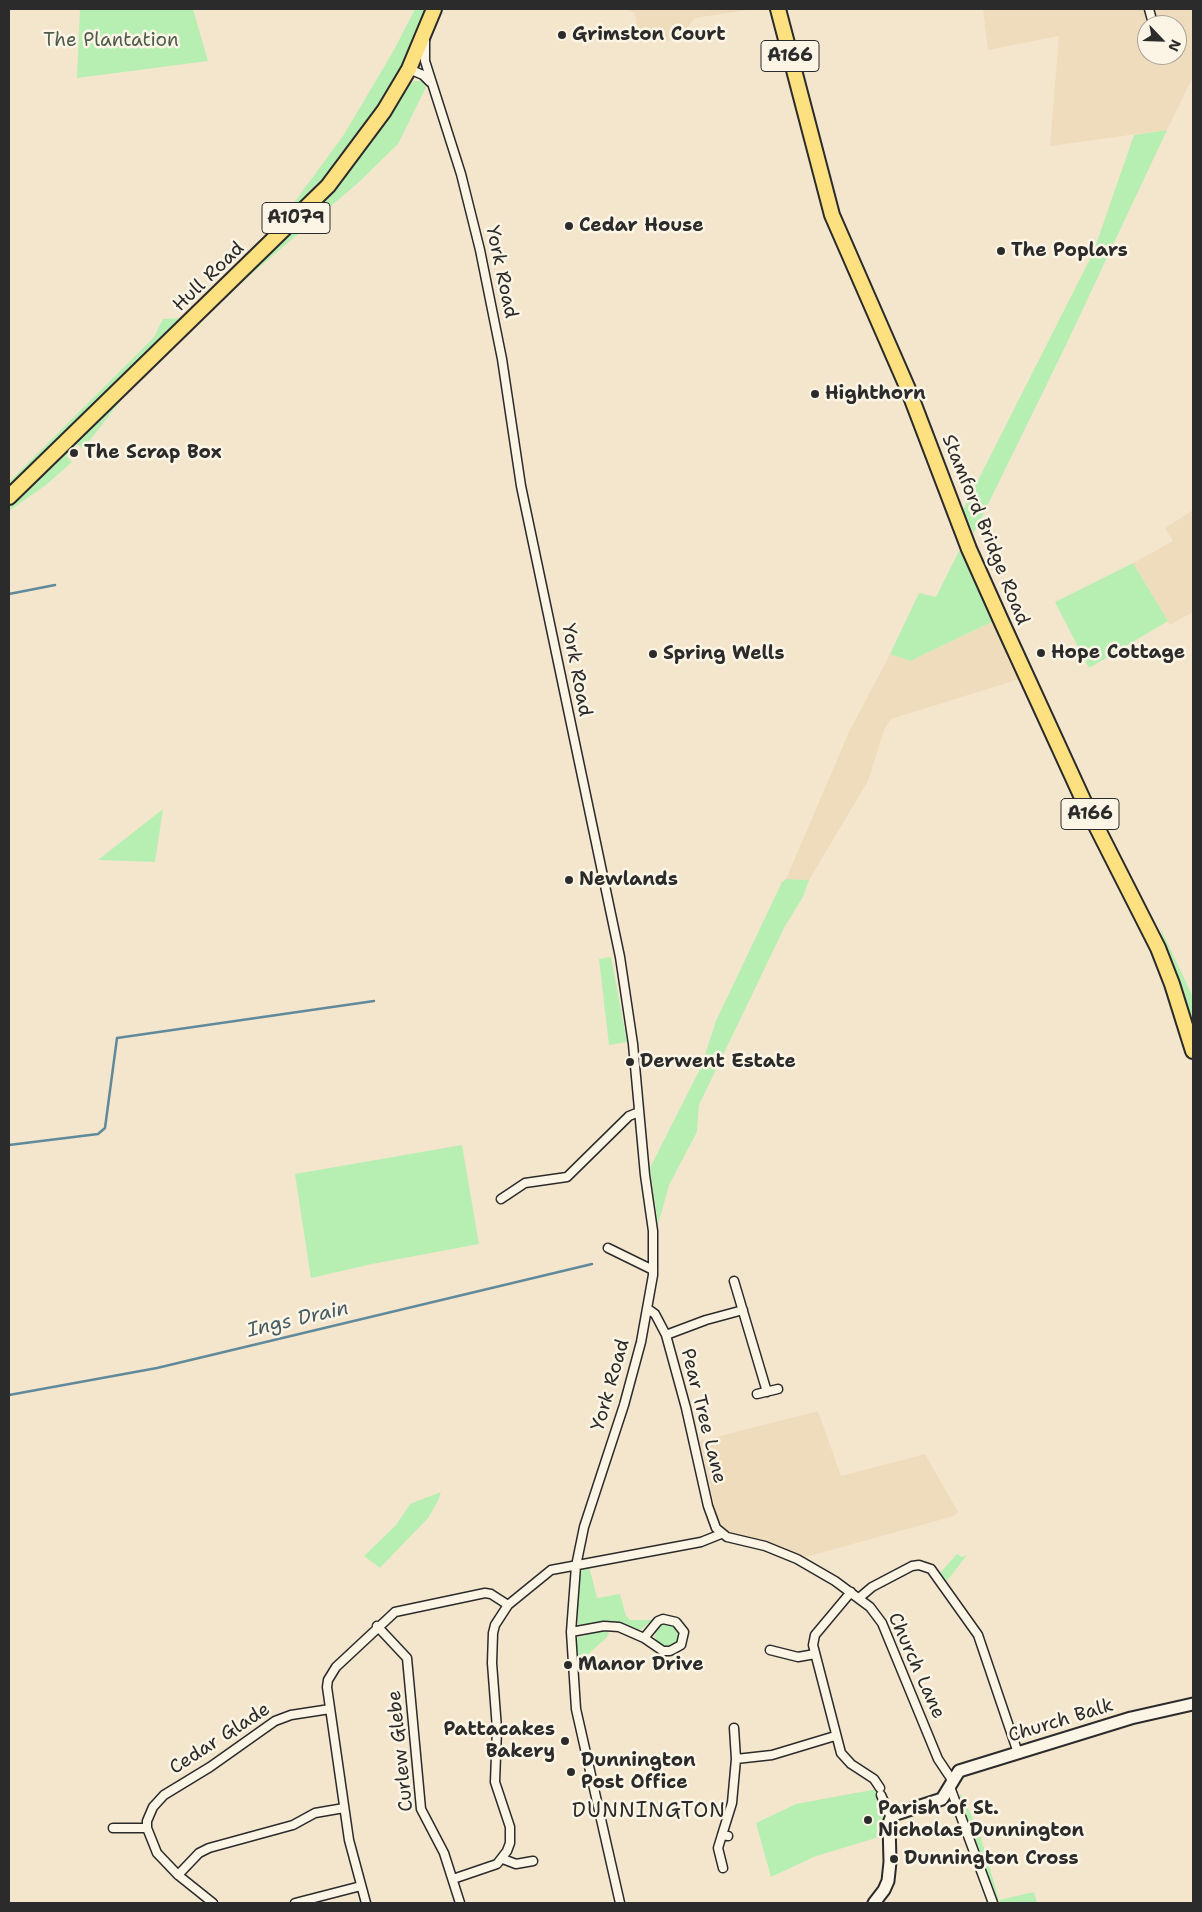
<!DOCTYPE html>
<html>
<head>
<meta charset="utf-8">
<style>
	body { margin:0 }
	#map { position:relative; width:1202px; height:1912px; overflow:hidden; background:#f4e6cd; font-family:"Shantell Sans",sans-serif }
	canvas { display:block }
	.frame { position:absolute; inset:0; border:10px solid #2b2b2b; pointer-events:none }
	.north { position:absolute; left:1137px; top:15px; width:50px; height:50px; box-sizing:border-box; background:#fcf5e5; border:1px solid #a8a49b; border-radius:50%; rotate:114deg; font-size:14px; font-weight:700; line-height:20px; text-align:center; color:#2b2b2b }
	.north::after { content:''; display:block; margin:auto; width:18px; height:22px; background:#2b2b2b; clip-path:polygon(50% 0,100% 100%,50% 72%,0 100%) }
</style>
</head>
<body>
<div id="map">
<canvas width="1202" height="1912"></canvas>
<div class="frame"></div>
<div class="north">N</div>
</div>
<script>
const g = document.querySelector('canvas').getContext('2d');
g.lineJoin = 'round';
function fillPath(path, color) { g.fillStyle = color; g.fill(path, 'evenodd'); }
const shape = rows => new Path2D(rows.map(r => 'M' + r).join(''));
function stroke(path, color, width, dash) { g.strokeStyle = color; g.lineWidth = width; g.lineCap = dash ? 'butt' : 'round'; g.setLineDash(dash || []); g.stroke(path); }
function label(font, color, halo, rows, align = 'center') {
  g.font = font + ' "Shantell Sans",sans-serif'; g.lineWidth = 5; g.setLineDash([]); g.textBaseline = 'middle'; g.strokeStyle = halo; g.fillStyle = color; for (const [text, x, y, turn = 0] of rows) {
    g.save(); g.translate(x, y); g.rotate((+turn || 0) * Math.PI / 180); g.textAlign = isNaN(turn) ? turn : align; if (halo) g.strokeText(text, 0, 0); g.fillText(text, 0, 0); g.restore();
  }
}
fillPath(shape([
	[623,9,755,9,694,18,680,40,640,42,635,13],
	[983,9,1193,9,1193,77,1167,130,1050,146,1059,36,988,50],
	[1147,25,1177,25,1177,55,1147,55],
	[1193,510,1193,612,1170,625,1133,563,1173,541,1165,528],
	[994,621,1023,678,891,719,884,730,868,781,809,880,786,879,849,732,890,654,910,661],
	[818,1411,841,1476,925,1454,958,1512,954,1516,802,1558,770,1543,730,1532,718,1522,700,1441]
]), '#efdcbc');
fillPath(shape([
	[80,9,193,9,208,61,77,78],
	[415,9,430,9,414,45,391,89,327,180,9,495,9,482,154,337,163,319,183,318,279,223,343,136,394,50],
	[414,81,421,81,426,87,398,144,358,183,242,282,339,182,376,135,407,87],
	[1167,130,1066,345,974,533,962,512,1093,253,1134,135],
	[122,399,83,449,77,444,66,456,72,462,46,485,9,511,9,506],
	[961,547,994,621,910,661,890,654,919,593,936,597],
	[1133,563,1168,621,1089,668,1055,602],
	[163,809,155,862,98,860],
	[786,879,809,880,803,897,785,926,699,1105,697,1132,669,1185,658,1225,650,1168,701,1067,716,1021,782,882],
	[1159,925,1193,997,1193,1037,1183,999],
	[611,957,627,1042,609,1045,599,959],
	[462,1145,479,1244,372,1264,311,1278,295,1174],
	[441,1492,438,1501,428,1518,380,1568,364,1556,396,1525,410,1504],
	[957,1554,962,1557,967,1555,947,1581,940,1573],
	[589,1566,597,1598,620,1594,626,1616,630,1620,653,1620,640,1630,613,1622,578,1625,577,1598,580,1575,583,1569],
	'655 1635a12 12 0 1 1 24 0a12 12 0 1 1-24 0Z',
	[607,1629,609,1634,606,1638,582,1660,577,1662,576,1638],
	[877,1789,886,1835,816,1856,771,1877,756,1823,796,1804],
	[961,1794,979,1831,999,1900,1034,1892,1037,1903,999,1903,999,1900,996,1901,959,1797]
]), '#b7efb3');
stroke(shape([
	[9,594,55,585],
	[9,1145,98,1134,105,1128,117,1038,374,1001],
	[9,1395,157,1368,592,1264]
]), '#608a9b', 2.5);
const street = shape([
	[1149,9,1152,20],
	[425,40,425,61,461,174,480,250,502,359,521,486,620,957,633,1044,645,1175,653,1231,653,1275,641,1342,624,1405,584,1527,576,1566,571,1632,576,1709,620,1903],
	[409,69,423,75,430,82],
	[501,1199,525,1183,567,1177,629,1116,639,1112],
	[608,1248,653,1270],
	[734,1281,767,1392],
	[648,1309,655,1314,666,1335,686,1408,708,1506,716,1528,727,1537,765,1546,797,1559,835,1581,870,1607,882,1623,938,1759,952,1780],
	[666,1335,706,1320,743,1310],
	[757,1394,778,1389],
	[851,1592,815,1635,813,1645,841,1753,851,1764,874,1779,880,1788],
	[859,1598,872,1587,912,1566,919,1565,931,1569,978,1635,1018,1753],
	[377,1626,407,1658,421,1809,444,1853,460,1903],
	[571,1632,604,1626,619,1627,644,1638,663,1651,670,1651,681,1645,684,1632,676,1622,663,1619,658,1621,644,1638],
	[770,1650,798,1657,815,1654],
	[736,1759,772,1755,835,1736],
	[950,1787,993,1903],
	[881,1795,891,1818],
	[113,1828,147,1828],
	[722,1835,732,1803,736,1759,734,1728],
	[503,1859,516,1864,533,1861],
	[723,1868,718,1848,722,1835,728,1836],
	[178,1875,199,1853,209,1848,293,1825,315,1813,344,1808],
	[453,1879,497,1864,507,1851,510,1843,510,1827,495,1782,497,1729,492,1663,493,1633,495,1625,508,1605,551,1570,701,1542,721,1534],
	[213,1903,178,1875,157,1853,147,1828,147,1821,153,1807,164,1795,210,1767,275,1721,291,1715,330,1709],
	[295,1903,361,1886],
	[366,1903,349,1840,327,1687,328,1680,336,1667,395,1612,485,1593,491,1594,508,1605]
]);
const secondary = shape([
	[874,1903,884,1890,888,1881,890,1862,889,1823,891,1818,896,1814,942,1799,959,1771,1131,1718,1193,1704]
]);
const highway = shape([
	[778,9,832,215,908,389,969,549,1003,625,1085,804,1158,948,1172,984,1193,1051],
	[9,497,328,186,384,111,409,69,434,9]
]);
stroke(street, '#2b2b2b', 11);
stroke(secondary, '#2b2b2b', 15);
stroke(highway, '#2b2b2b', 18);
stroke(street, '#fcf5e5', 8);
stroke(secondary, '#fcf5e5', 11);
stroke(highway, '#fde080', 14);
for (const [x, y, r, color] of [
	[562,35,5,"#2b2b2b"],
	[569,226,5,"#2b2b2b"],
	[1001,251,5,"#2b2b2b"],
	[815,394,5,"#2b2b2b"],
	[74,453,5,"#2b2b2b"],
	[1041,653,5,"#2b2b2b"],
	[653,654,5,"#2b2b2b"],
	[569,880,5,"#2b2b2b"],
	[630,1062,5,"#2b2b2b"],
	[568,1665,5,"#2b2b2b"],
	[565,1741,5,"#2b2b2b"],
	[571,1772,5,"#2b2b2b"],
	[868,1820,5,"#2b2b2b"],
	[894,1859,5,"#2b2b2b"]
]) { const dot = new Path2D(); dot.arc(x, y, r, 0, 2 * Math.PI); g.fillStyle = color; g.fill(dot); stroke(dot, '#fcf5e5', 2); }
for (const [x, y, w] of [
	[790,56,58],
	[296,218,68],
	[1090,814,58]
]) { const box = new Path2D(); box.roundRect(x - w / 2, y - 15.5, w, 31, 4); g.fillStyle = '#fcf5e5'; g.fill(box); stroke(box, '#2b2b2b', 1); }
label('bold 18px', '#2b2b2b', null, [
	["A166",790,56],
	["A1079",296,218],
	["A166",1090,814]
]);
label('bold 19px', '#2b2b2b', '#fcf5e5', [
	["Grimston Court",572,35],
	["Cedar House",579,226],
	["The Poplars",1011,251],
	["Highthorn",825,394],
	["The Scrap Box",84,453],
	["Hope Cottage",1051,653],
	["Spring Wells",663,654],
	["Newlands",579,880],
	["Derwent Estate",640,1062],
	["Manor Drive",578,1665],
	["Pattacakes",555,1730,"right"],
	["Bakery",555,1752,"right"],
	["Dunnington",581,1761],
	["Post Office",581,1783],
	["Parish of St.",878,1809],
	["Nicholas Dunnington",878,1831],
	["Dunnington Cross",904,1859]
], 'left');
label('19px', '#4e5c4d', '#fcf5e5', [
	["The Plantation",111,41]
]);
label('19px', '#2b2b2b', '#fcf5e5', [
	["York Road",501,272,78],
	["Hull Road",209,277,-44],
	["Stamford Bridge Road",985,530,68],
	["York Road",576,670,79],
	["York Road",611,1385,-74],
	["Pear Tree Lane",703,1416,76],
	["Church Lane",916,1666,66],
	["Church Balk",1061,1721,-17],
	["Cedar Glade",220,1739,-33],
	["Curlew Glebe",401,1751,-96]
]);
label('italic 20px', '#465b63', '#fcf5e5', [
	["Ings Drain",298,1320,-13]
]);
g.letterSpacing = '1px';
label('21px', '#2b2b2b', '#fcf5e5', [
	["DUNNINGTON",649,1812]
]);
g.letterSpacing = '0px';
</script>
</body>
</html>
